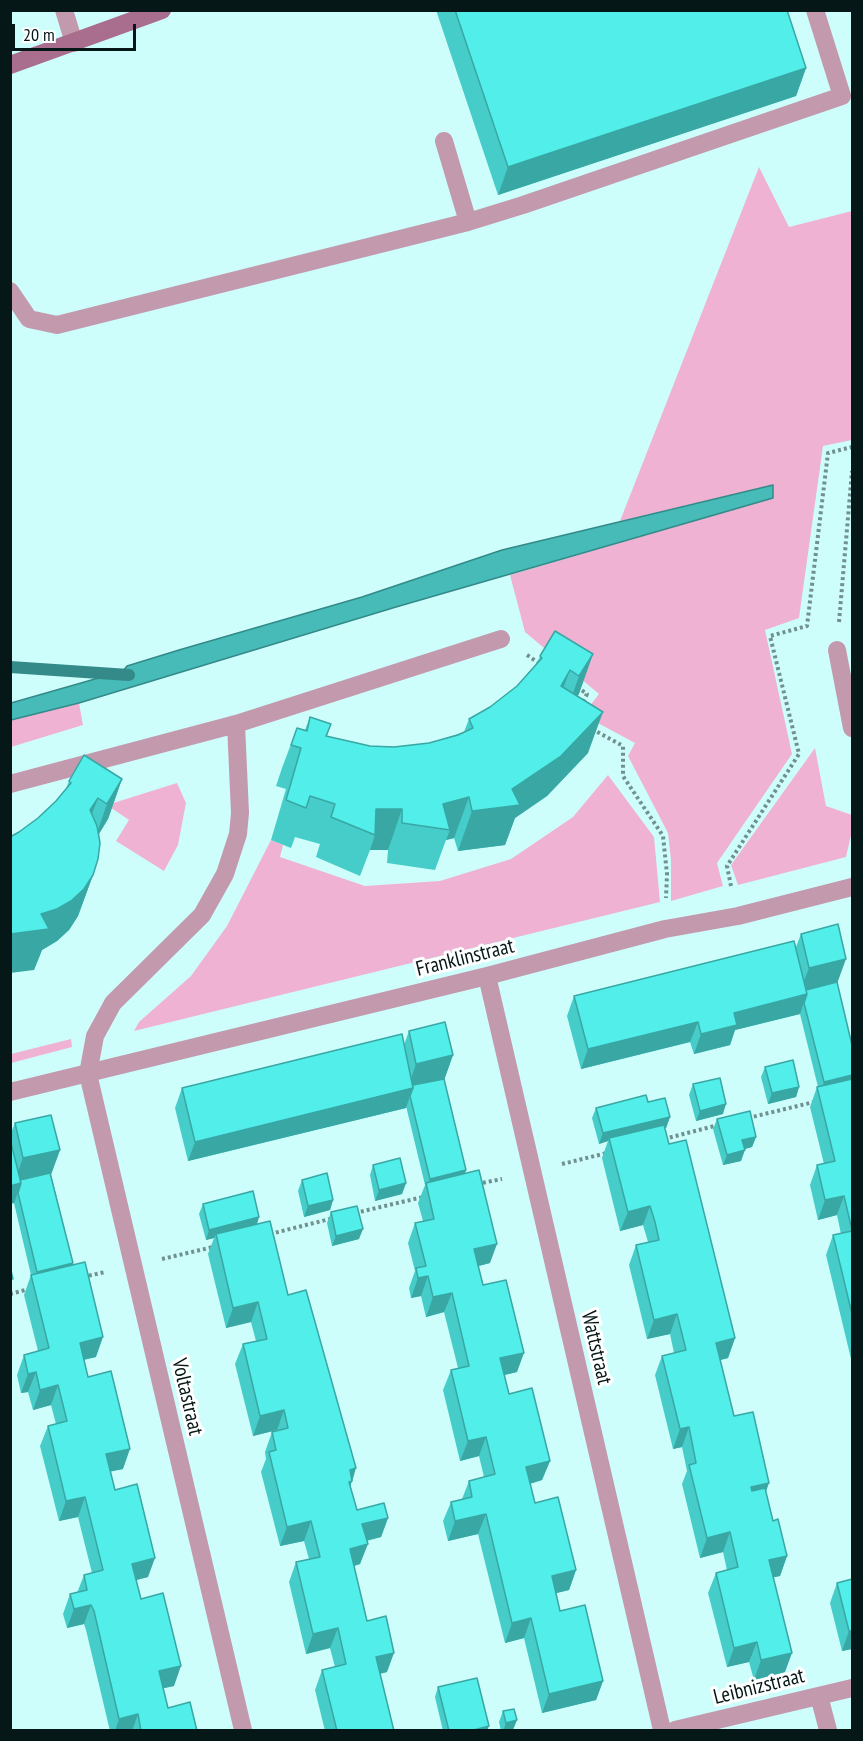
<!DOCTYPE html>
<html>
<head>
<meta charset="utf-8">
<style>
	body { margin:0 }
	#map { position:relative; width:863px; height:1741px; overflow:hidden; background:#cefefb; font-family:"PT Sans Narrow",sans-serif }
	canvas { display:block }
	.frame { position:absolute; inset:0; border:12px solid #061717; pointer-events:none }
	.scale { position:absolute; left:12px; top:24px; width:124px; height:27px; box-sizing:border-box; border:3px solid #061717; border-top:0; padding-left:8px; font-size:18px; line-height:21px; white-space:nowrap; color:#061717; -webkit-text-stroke:4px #fff; paint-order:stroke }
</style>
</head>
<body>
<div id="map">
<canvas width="863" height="1741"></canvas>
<div class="frame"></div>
<div class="scale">20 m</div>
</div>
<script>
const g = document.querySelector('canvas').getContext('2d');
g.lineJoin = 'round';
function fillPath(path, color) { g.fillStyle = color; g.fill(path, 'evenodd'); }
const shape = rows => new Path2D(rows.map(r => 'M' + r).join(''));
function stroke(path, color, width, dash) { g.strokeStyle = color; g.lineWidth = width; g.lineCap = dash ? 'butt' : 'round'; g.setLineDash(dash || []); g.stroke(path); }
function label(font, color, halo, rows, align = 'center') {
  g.font = font + ' "PT Sans Narrow",sans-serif'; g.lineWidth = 6; g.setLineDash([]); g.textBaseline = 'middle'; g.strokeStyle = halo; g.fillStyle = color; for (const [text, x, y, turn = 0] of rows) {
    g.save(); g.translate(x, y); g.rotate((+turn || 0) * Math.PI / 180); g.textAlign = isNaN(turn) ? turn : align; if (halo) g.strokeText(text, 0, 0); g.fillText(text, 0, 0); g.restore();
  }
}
fillPath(shape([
	[759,167,789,227,852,211,852,440,823,446,799,618,765,630,792,754,717,863,723,886,671,901,671,860,668,833,628,756,635,743,583,715,599,694,525,632,510,575,773,498,773,485,620,521],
	[79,703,83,725,11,747,10,720,28,714],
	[815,748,826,806,852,815,852,831,846,857,738,885,731,865],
	[608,775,654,837,660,902,134,1031,139,1022,191,976,227,926,271,840,283,845,280,857,365,886,440,881,511,859,573,817],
	[177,783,186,803,178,845,164,871,116,841,129,820,107,805],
	[71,1039,72,1047,11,1063,11,1054]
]), '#f0b2d3');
const water = shape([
	[773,485,773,498,396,607,79,703,11,720,11,703,123,671,127,666,179,650,362,597,502,550,773,485]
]);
fillPath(water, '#46bbb8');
stroke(water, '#338a88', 1.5);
stroke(shape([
	[10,667,129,675]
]), '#338a88', 12);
stroke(shape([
	[839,622,852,471],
	[527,655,540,664],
	[577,687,587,694,582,704],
	[592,729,623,746,623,776,663,836,667,874,666,898],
	[731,886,727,866,799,754,770,636,807,626,828,453,852,447],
	[748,1118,814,1102],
	[664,1139,718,1125],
	[562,1164,607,1153],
	[477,1184,502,1179],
	[355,1213,423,1197],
	[270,1234,330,1219],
	[162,1259,213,1247],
	[83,1277,105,1272],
	[10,1294,29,1289]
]), '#709190', 4, [3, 3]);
stroke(shape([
	[444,141,468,222,523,205,842,96,815,10],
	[10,291,29,319,57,325,468,222]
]), '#c399ae', 18);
stroke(shape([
	[64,10,74,43],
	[837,650,852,728],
	[236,724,240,813,238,834,225,874,202,915,113,1003,95,1036,88,1074,243,1730],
	[10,784,236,724,501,639],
	[487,976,662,1730],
	[10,1092,487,976,665,929,738,916,852,887],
	[819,1696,828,1730],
	[675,1730,852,1688]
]), '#c399ae', 18);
stroke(shape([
	[10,65,162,10]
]), '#a96d8d', 18);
fillPath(shape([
	[436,10,787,10,806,68,796,96,498,195],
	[593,654,577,696,588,753,547,796,515,818,505,845,458,851,454,838,446,840,435,870,387,863,388,850,370,850,360,876,316,857,320,844,295,837,291,848,271,840,286,789,276,786,282,768,297,728,305,730,310,717,331,724,327,736,370,746,394,747,429,743,464,732,469,719,490,707,517,686,537,663,540,656],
	[122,779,108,819,98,835,93,875,78,916,69,930,57,941,42,950,34,970,19,832,38,818,56,801,66,789,69,781],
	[801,934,837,984,852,1045,852,1363,826,1255,833,1235,841,1234,837,1215,818,1220,810,1185,817,1165,824,1164,810,1107,817,1087,818,1087,800,1014,735,1030,730,1045,694,1054,690,1042,581,1069,567,1016,574,996,796,947],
	[409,1031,453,1055,444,1080,466,1170,465,1173,490,1263,478,1266,483,1285,517,1372,504,1375,509,1394,550,1461,542,1480,530,1484,535,1503,576,1570,569,1590,556,1593,560,1611,603,1681,596,1700,542,1713,524,1638,505,1643,478,1534,448,1541,443,1521,451,1502,462,1499,469,1481,484,1477,479,1456,460,1461,443,1390,451,1370,458,1368,444,1312,426,1317,421,1296,411,1298,409,1288,415,1271,408,1243,415,1223,423,1221,418,1203,425,1185,406,1106,406,1108,188,1161,175,1108,182,1088,404,1045],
	[765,1067,799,1087,796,1097,768,1104,761,1077],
	[693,1084,723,1114,696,1121,689,1095],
	[648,1102,670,1117,666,1128,664,1128,669,1144,735,1338,728,1358,720,1360,734,1416,766,1492,773,1521,787,1556,780,1576,773,1577,785,1672,754,1680,749,1662,727,1667,708,1593,716,1573,727,1570,723,1552,700,1558,682,1484,687,1471,682,1447,673,1449,655,1375,662,1356,674,1353,670,1334,647,1339,629,1265,636,1245,648,1243,648,1242,643,1225,620,1231,602,1158,608,1141,599,1144,592,1118,596,1108],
	[717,1119,756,1137,752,1147,744,1149,741,1161,723,1165,713,1129],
	[15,1123,60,1150,51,1174,96,1357,84,1360,88,1377,123,1469,110,1471,115,1490,148,1577,136,1580,141,1599,174,1686,163,1688,168,1708,197,1731,110,1731,86,1630,84,1624,67,1628,63,1614,70,1594,77,1593,84,1575,92,1573,78,1517,59,1521,40,1446,48,1426,56,1424,51,1405,33,1410,28,1392,21,1393,17,1375,24,1355,38,1351,24,1295,31,1275,14,1203,10,1204,10,1135],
	[373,1165,406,1183,402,1194,375,1201,370,1175],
	[302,1180,333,1200,330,1210,304,1217,298,1191],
	[203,1204,257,1224,288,1295,352,1480,350,1487,357,1510,388,1518,381,1537,367,1541,360,1564,354,1566,367,1621,387,1672,380,1674,394,1731,325,1731,315,1690,322,1670,335,1667,330,1648,306,1654,289,1582,296,1562,309,1559,304,1541,280,1546,261,1472,266,1459,265,1452,272,1432,277,1430,253,1436,235,1364,243,1344,256,1341,251,1322,226,1328,208,1254,214,1238,206,1240,199,1214],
	[331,1212,359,1239,332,1246,327,1223],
	[852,1579,852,1649,842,1651,830,1603,837,1583],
	[438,1687,487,1731,443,1731,435,1697],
	[503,1711,513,1730,501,1731,499,1722]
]), '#46cdc9');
fillPath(shape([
	[806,68,796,96,498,195,508,167],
	[593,654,579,694,565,716,579,676],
	[570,670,555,710,561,686],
	[603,712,588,753,547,796,515,818,505,845,458,851,472,811,512,789],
	[122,779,108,819,93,844,107,804],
	[469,797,454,838,446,840,450,830,443,804],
	[98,798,83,838,90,810],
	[376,809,402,809,388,850,370,850,375,835],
	[93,875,78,916,69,930,57,941,42,950,34,970,10,973,10,934,41,914],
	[846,959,834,992,805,999,800,1014,735,1030,730,1045,694,1054,701,1034,734,1013,800,991,809,968],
	[698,1022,690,1042,581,1069,588,1049],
	[453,1055,441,1089,410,1096,406,1108,188,1161,195,1142,408,1087,416,1064],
	[852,1075,852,1084,820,1093,824,1082],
	[799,1087,796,1097,768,1104,772,1093],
	[726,1104,723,1114,696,1121,700,1111],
	[670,1117,666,1128,610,1141,609,1138,608,1141,599,1144,603,1133],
	[756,1137,752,1147,738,1151,742,1140],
	[60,1150,48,1183,19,1190,14,1203,10,1204,10,1186,13,1185,23,1158],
	[745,1150,741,1161,723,1165,727,1155],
	[466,1170,463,1180,426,1189,430,1179],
	[406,1183,402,1194,375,1201,379,1190],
	[844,1196,837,1215,818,1220,825,1200],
	[333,1200,330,1210,304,1217,308,1206],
	[650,1206,643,1225,620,1231,628,1212],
	[259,1217,256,1228,216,1234,214,1238,206,1240,209,1230],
	[363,1229,359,1239,332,1246,336,1236],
	[497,1244,490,1263,467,1269,474,1249],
	[73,1263,69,1274,33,1282,37,1272],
	[428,1276,421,1296,411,1298,418,1278],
	[452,1293,444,1312,426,1317,433,1297],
	[258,1302,251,1322,226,1328,233,1308],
	[677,1314,670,1334,647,1339,654,1320],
	[103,1337,96,1357,72,1362,80,1343],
	[735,1338,728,1358,709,1363,716,1343],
	[524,1353,517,1372,492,1378,500,1358],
	[36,1372,28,1392,21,1393,28,1374],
	[58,1385,51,1405,33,1410,40,1390],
	[284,1410,277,1430,253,1436,260,1416],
	[689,1427,682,1447,673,1449,680,1429],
	[486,1437,479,1456,460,1461,468,1441],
	[130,1449,123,1469,99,1474,106,1454],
	[550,1461,542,1480,519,1487,526,1467],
	[356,1468,352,1482,352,1481,345,1501,350,1470],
	[769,1483,762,1503,744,1507,751,1487],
	[85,1497,78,1517,59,1521,66,1501],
	[486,1514,478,1534,448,1541,455,1521],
	[388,1518,381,1537,355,1543,362,1524],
	[311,1521,304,1541,280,1546,287,1527],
	[730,1532,723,1552,700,1558,707,1538],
	[368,1544,360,1564,343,1569,350,1549],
	[787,1556,780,1576,762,1580,769,1560],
	[155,1558,148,1577,125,1583,132,1564],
	[576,1570,569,1590,545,1596,552,1576],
	[91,1605,84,1624,67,1628,74,1609],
	[531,1618,524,1638,505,1643,512,1623],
	[338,1628,330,1648,306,1654,313,1634],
	[849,1631,852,1631,852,1649,842,1651],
	[757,1642,749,1662,727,1667,734,1648],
	[394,1653,387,1672,369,1676,376,1657],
	[792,1653,785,1672,754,1680,761,1660],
	[181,1666,174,1686,151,1691,159,1671],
	[603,1681,596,1700,542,1713,549,1694],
	[138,1714,132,1731,115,1731,119,1719],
	[517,1720,513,1730,503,1731,506,1723],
	[489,1726,487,1731,470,1731]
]), '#39a7a4');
const building = shape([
	[455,10,787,10,806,68,508,167,455,10],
	[555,631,593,654,579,676,570,670,561,686,603,712,561,756,512,789,520,805,472,811,469,797,443,804,450,830,402,823,402,809,376,809,375,835,331,817,335,804,310,796,306,808,286,800,301,748,291,745,297,728,307,731,310,717,331,724,326,736,370,746,394,747,429,743,458,735,473,728,469,719,490,707,517,686,542,658,540,656,555,631],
	[84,755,122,779,107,804,98,798,90,810,97,826,100,843,98,859,93,875,84,889,71,901,57,909,41,914,49,929,10,934,10,837,19,832,38,818,56,801,71,783,69,781,84,755],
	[838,924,846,959,809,968,801,934,838,924],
	[794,941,807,994,734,1013,737,1025,701,1034,698,1022,588,1049,574,996,794,941],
	[837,982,852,1045,852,1075,824,1082,804,1003,807,994,806,990,837,982],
	[445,1022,453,1055,416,1064,409,1031,445,1022],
	[402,1034,413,1088,195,1142,182,1088,402,1034],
	[793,1060,799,1087,772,1093,765,1067,793,1060],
	[720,1078,726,1104,700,1111,693,1084,720,1078],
	[444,1079,466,1170,430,1179,410,1096,413,1088,413,1085,444,1079],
	[852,1079,852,1230,844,1196,825,1200,817,1165,835,1161,817,1087,852,1079],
	[646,1095,648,1102,665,1098,670,1117,603,1133,596,1108,646,1095],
	[750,1111,756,1137,742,1140,745,1150,727,1155,717,1119,750,1111],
	[51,1115,60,1150,23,1158,15,1123,51,1115],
	[664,1125,669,1144,686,1140,735,1338,716,1343,734,1416,753,1412,769,1483,751,1487,752,1491,765,1488,773,1521,778,1519,787,1556,769,1560,792,1653,761,1660,757,1642,734,1648,716,1573,738,1567,730,1532,707,1538,689,1465,696,1463,689,1427,680,1429,662,1356,686,1350,677,1314,654,1320,636,1245,659,1240,655,1222,650,1206,628,1212,609,1138,664,1125],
	[10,1139,21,1183,10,1186,10,1139],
	[400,1158,406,1183,379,1190,373,1165,400,1158],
	[479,1170,497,1244,474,1249,483,1285,506,1280,524,1353,500,1358,509,1394,532,1388,550,1461,526,1467,535,1503,558,1497,576,1570,552,1576,560,1611,585,1605,603,1681,549,1694,531,1618,512,1623,486,1514,455,1521,451,1502,472,1497,469,1481,495,1474,486,1437,468,1441,451,1370,469,1366,452,1293,433,1297,428,1276,418,1278,416,1268,426,1266,415,1223,434,1219,426,1183,479,1170],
	[50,1173,73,1263,37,1272,18,1193,21,1183,20,1180,50,1173],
	[327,1173,333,1200,308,1206,302,1180,327,1173],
	[253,1191,259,1217,209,1230,203,1204,253,1191],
	[357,1206,363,1229,336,1236,331,1212,357,1206],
	[270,1221,288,1295,306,1290,356,1468,350,1470,352,1481,349,1482,357,1510,384,1503,388,1518,362,1524,368,1544,350,1549,367,1621,386,1616,394,1653,376,1657,394,1731,337,1731,322,1670,346,1664,338,1628,313,1634,296,1562,320,1557,311,1521,287,1527,269,1452,276,1450,272,1432,288,1428,284,1410,260,1416,243,1344,267,1339,258,1302,233,1308,216,1234,270,1221],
	[852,1231,852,1314,833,1235,852,1231],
	[85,1262,103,1337,80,1343,88,1377,111,1371,130,1449,106,1454,115,1490,137,1484,155,1558,132,1564,141,1599,163,1593,181,1666,159,1671,168,1708,190,1702,197,1731,141,1731,138,1714,119,1719,94,1611,91,1605,74,1609,70,1594,87,1590,84,1575,103,1570,85,1497,66,1501,48,1426,67,1421,58,1385,40,1390,36,1372,28,1374,24,1355,49,1348,31,1275,85,1262],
	[10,1267,13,1279,10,1279,10,1267],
	[852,1579,852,1631,849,1631,837,1583,852,1579],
	[477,1678,489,1726,470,1731,449,1731,438,1687,477,1678],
	[514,1709,517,1720,506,1723,503,1711,514,1709]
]);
fillPath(building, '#51eeea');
stroke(building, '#39a7a4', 1.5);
label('21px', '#061717', '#fff', [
	["Franklinstraat",465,958,-14],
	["Wattstraat",596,1348,77],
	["Voltastraat",187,1397,77],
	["Leibnizstraat",759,1687,-14]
]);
</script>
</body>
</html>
